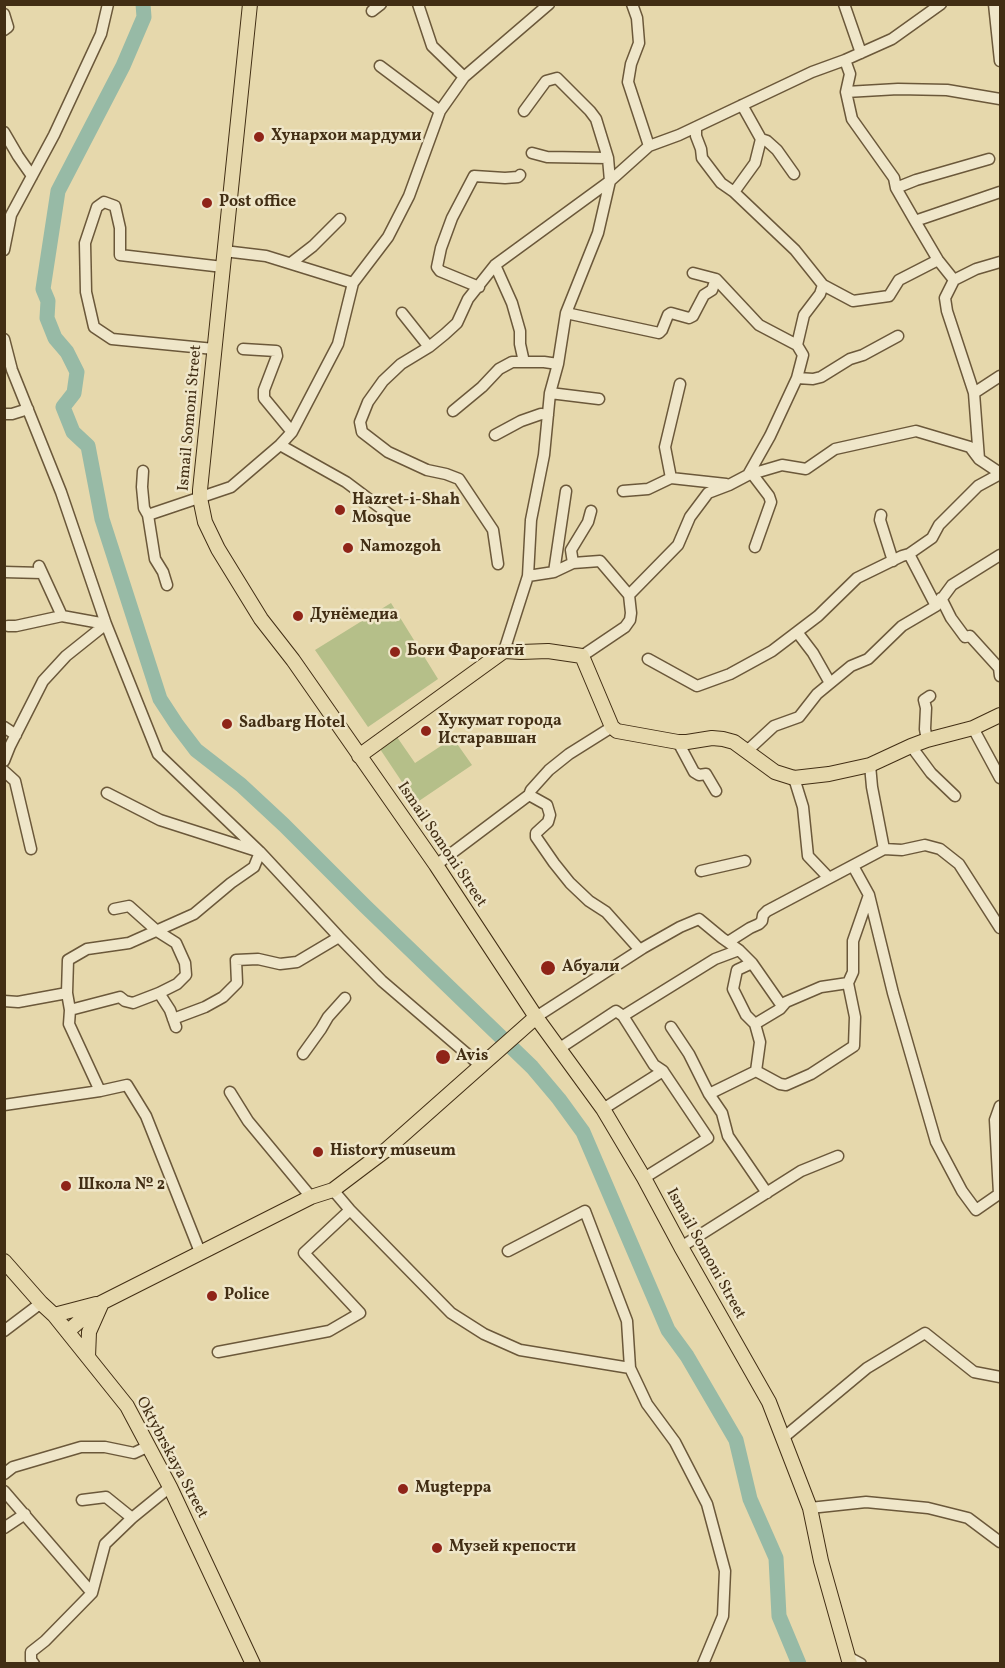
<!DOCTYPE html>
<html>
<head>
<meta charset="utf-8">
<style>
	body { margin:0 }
	#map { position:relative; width:1005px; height:1668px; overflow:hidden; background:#e6d8ac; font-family:Vollkorn,serif }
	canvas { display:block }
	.frame { position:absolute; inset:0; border:6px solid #422e14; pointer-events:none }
</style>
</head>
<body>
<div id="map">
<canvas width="1005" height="1668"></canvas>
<div class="frame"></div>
</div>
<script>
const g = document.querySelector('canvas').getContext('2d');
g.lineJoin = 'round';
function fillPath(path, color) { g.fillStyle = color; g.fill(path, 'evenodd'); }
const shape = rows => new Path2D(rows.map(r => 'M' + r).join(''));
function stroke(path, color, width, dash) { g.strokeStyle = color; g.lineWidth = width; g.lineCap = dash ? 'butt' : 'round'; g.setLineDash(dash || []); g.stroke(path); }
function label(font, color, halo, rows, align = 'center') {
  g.font = font + ' Vollkorn,serif'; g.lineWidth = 5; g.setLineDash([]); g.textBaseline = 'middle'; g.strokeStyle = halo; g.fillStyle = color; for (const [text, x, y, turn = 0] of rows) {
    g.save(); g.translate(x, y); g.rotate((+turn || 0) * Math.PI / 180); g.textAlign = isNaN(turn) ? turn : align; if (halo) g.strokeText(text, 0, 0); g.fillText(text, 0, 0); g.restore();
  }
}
fillPath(shape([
	[391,603,438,679,368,727,315,650],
	[397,737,415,763,453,738,472,765,416,803,380,749]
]), '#b5bf89');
stroke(shape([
	[143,4,144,17,123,66,58,191,43,289,48,301,47,318,55,338,67,352,77,372,74,393,63,407,73,432,88,446,102,519,160,699,177,725,196,750,241,785,284,825,365,906,532,1067,559,1099,583,1132,668,1330,687,1356,736,1440,750,1499,776,1558,779,1616,799,1664]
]), '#97baa6', 15);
const minor = shape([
	[418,4,432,46,464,77],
	[632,4,637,18,639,43,631,64,628,82,649,146],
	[844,4,861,53],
	[994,4,1000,61],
	[372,11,381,4],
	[4,14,8,27,4,30],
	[845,60,850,74,846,92,852,119,894,178,896,188,915,221,938,260,954,280],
	[380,66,440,111],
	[846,92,898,89,947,90,1000,99],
	[742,105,761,139,755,163,734,192,795,250,823,285,853,301,889,296,899,280,938,260],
	[524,111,546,81,557,78,590,111,596,119,608,158],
	[696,127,696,136,701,149,702,158,721,183,734,192],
	[4,132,18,156,32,176],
	[761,139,767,141,777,150,794,174],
	[896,188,916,180,989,159],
	[915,221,1000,192],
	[4,250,11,215,54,135,101,34,108,4],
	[224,251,266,256,353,283],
	[291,263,313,246,340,219],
	[495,265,512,303,520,331,520,344,524,362],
	[693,273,716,279,759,325,797,345,803,355,797,378,770,436,748,475],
	[479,287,440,271,437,267,441,248,452,218,474,176,505,178,518,177,520,175],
	[402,313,429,347],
	[566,313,659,333,662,330,668,315,671,313,689,318,693,316,704,295,712,290,716,279],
	[4,339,12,370,61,492,106,624,158,754,260,852,339,937,382,981,481,1066],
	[797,345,804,315,820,294,823,285],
	[214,349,112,339,94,327,86,292,85,243,97,207,104,202,115,206,120,228,120,255,223,267],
	[243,349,276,351,277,356,264,390,264,398,292,432],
	[797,378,813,379,821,377,850,359,863,355,898,336],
	[680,384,665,447,671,478,726,484],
	[550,393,599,399],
	[974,393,1000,376],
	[453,411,482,387,499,369,512,362,544,362,558,364],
	[4,414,12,414,28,409],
	[495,435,521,421,541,414,548,415],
	[280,445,346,482,394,518],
	[979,459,974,393,947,311,945,298,954,280,976,269,1000,262],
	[143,471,142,487,144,508,148,515,231,487,280,445,292,432,338,344,353,283,388,237,409,196,440,111,464,77,549,4],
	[753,475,769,496,771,502,755,547],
	[623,491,648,489,671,478],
	[148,515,155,559,163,572,167,585],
	[881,515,880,520,893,561],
	[573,563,571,550,588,522,591,511],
	[498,564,493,530,459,479,446,474,427,470,388,452,362,432,360,422,368,402,383,381,401,364,429,347,445,334,457,323,468,299,495,265,610,181,649,146,679,135,812,72,845,60,892,39,941,4],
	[39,566,62,616],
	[4,572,42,573],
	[554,572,566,491],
	[528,576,554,572,573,563,600,561,629,595,631,613,630,620,625,627,582,656],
	[629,595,678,545,690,517,708,493,729,485,748,475,782,465,806,469,835,449,916,431,970,447,979,459,1000,473],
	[941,598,951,618,965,637,970,636,999,668,1000,676],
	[938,604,952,585,1000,555],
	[8,626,16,626,62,616,106,624],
	[797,632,813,653,830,683],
	[504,651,528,576,531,520,544,455,550,393,558,364,566,313,598,233,610,181,608,158,547,157,532,153],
	[648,659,697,686,730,674,772,651,818,616,857,578,902,556,909,554,932,538,939,525,978,486,1000,474],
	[4,727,16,735],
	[612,727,569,754,549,770,531,790,529,795,547,805,550,815,548,822,536,833,536,837,554,863,570,883,589,901,606,912,640,950],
	[973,728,1000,778],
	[927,740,925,729,926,708,924,700,930,696],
	[678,742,694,772,699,775,706,774,716,791],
	[911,746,931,773,955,796],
	[747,751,774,726,799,717,817,694,851,666,868,659,902,626,936,606,909,554],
	[4,761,10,746,43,681,66,656,106,624],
	[4,771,15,781,31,849],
	[794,778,803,807,808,856,829,878],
	[884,849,902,850,925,845,940,849,959,864,1000,928],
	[436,865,529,795],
	[853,866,869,895,893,993,936,1142,962,1191,976,1210,999,1194,995,1120,1000,1106],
	[701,871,745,861],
	[728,942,750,928,759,924,762,921,763,915,767,911,884,849,872,787,870,765],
	[752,963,737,970,733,989,746,1015,755,1024,760,1042,756,1071],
	[159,993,170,1010,176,1027],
	[4,1001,18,1002,67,993],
	[70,1010,120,997,125,1001,133,1003,159,993,177,984,186,975,185,963,176,943,157,931,129,906,114,909],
	[623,1016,715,959,739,950],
	[536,1017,643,948,680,927,699,919,722,938,739,950,752,963,782,1006],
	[173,1019,205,1007,223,997,237,983,236,960,258,959,280,964,297,962,339,937],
	[755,1024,780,1009,786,1002,821,987,848,983,853,972,853,941,869,895],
	[671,1027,689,1054,709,1094,722,1113,728,1136,767,1193],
	[560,1048,616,1011,623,1016,654,1065,663,1071,603,1109],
	[303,1054,321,1029,328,1017,345,998],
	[756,1071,780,1084,786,1085,811,1074,854,1046,855,1017,848,983],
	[100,1091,127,1085,146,1116,200,1252],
	[230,1092,248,1121,311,1197],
	[709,1094,756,1071],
	[4,1105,100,1091,69,1024,70,1010,67,993,68,960,87,949,129,943,194,914,231,883,254,867,260,852,160,820,107,793],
	[644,1178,708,1138,663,1071],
	[333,1190,350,1210,451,1313,484,1334,520,1350,630,1368],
	[681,1247,801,1171,838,1156],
	[508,1251,585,1211,627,1321,630,1368,647,1404,675,1442,707,1504,725,1571,723,1616,703,1664],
	[4,1331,41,1303],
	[218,1352,329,1331,360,1313,304,1253,350,1210],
	[783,1438,867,1368,925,1333,974,1372,1000,1377],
	[4,1474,13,1467,81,1447,105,1447,134,1453,149,1446],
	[4,1491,92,1593,105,1544,132,1518,170,1487],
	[82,1500,106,1497,132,1518],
	[810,1508,866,1502,928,1508,968,1518,1000,1542],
	[4,1528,25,1514],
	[848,1657,861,1664],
	[34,1664,31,1660,31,1652,45,1641,92,1593]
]);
const major = shape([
	[250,4,200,490,200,498,205,522,218,549,261,619,293,660,436,865,536,1017,603,1109,644,1178,681,1247,769,1402,810,1508,821,1561,850,1664],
	[359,756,504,651,521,652,548,651,582,656,612,727,617,731,678,742,687,742,712,738,723,739,734,742,775,772,794,778,829,774,870,765,911,746,927,740,973,728,1000,715],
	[4,1261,41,1303,54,1315,127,1406,170,1487,253,1664],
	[54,1315,96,1304],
	[68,1331,101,1303,311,1197,333,1190,386,1150,536,1017],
	[88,1357,89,1332,101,1305]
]);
stroke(minor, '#6b583a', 13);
stroke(major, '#422e14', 16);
stroke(minor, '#efe6c9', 10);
stroke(major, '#e6d8ac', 14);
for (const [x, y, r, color] of [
	[259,137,6,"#8f2418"],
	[207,203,6,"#8f2418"],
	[340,510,6,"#8f2418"],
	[348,548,6,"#8f2418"],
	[298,616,6,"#8f2418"],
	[395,652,6,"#8f2418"],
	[227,724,6,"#8f2418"],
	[426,731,6,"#8f2418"],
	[548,968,8,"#8f2418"],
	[443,1057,8,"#8f2418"],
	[318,1152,6,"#8f2418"],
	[66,1186,6,"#8f2418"],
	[212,1296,6,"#8f2418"],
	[403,1489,6,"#8f2418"],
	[437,1548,6,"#8f2418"]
]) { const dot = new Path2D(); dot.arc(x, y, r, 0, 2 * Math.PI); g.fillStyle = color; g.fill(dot); stroke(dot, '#efe6c9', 2); }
label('bold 16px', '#422e14', '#efe6c9', [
	["Хунархои мардуми",271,137],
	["Post office",219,203],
	["Hazret-i-Shah",352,501],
	["Mosque",352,519],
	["Namozgoh",360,548],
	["Дунёмедиа",310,616],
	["Боғи Фароғатӣ",407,652],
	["Хукумат города",438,722],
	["Истаравшан",438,740],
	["Sadbarg Hotel",239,724],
	["Абуали",562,968],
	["Avis",456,1057],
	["History museum",330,1152],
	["Школа № 2",78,1186],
	["Police",224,1296],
	["Mugteppa",415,1489],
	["Музей крепости",449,1548]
], 'left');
label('16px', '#422e14', '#efe6c9', [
	["Ismail Somoni Street",191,418,-85],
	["Ismail Somoni Street",441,845,56],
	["Ismail Somoni Street",705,1254,61],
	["Oktybrskaya Street",171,1458,62]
]);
</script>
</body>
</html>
